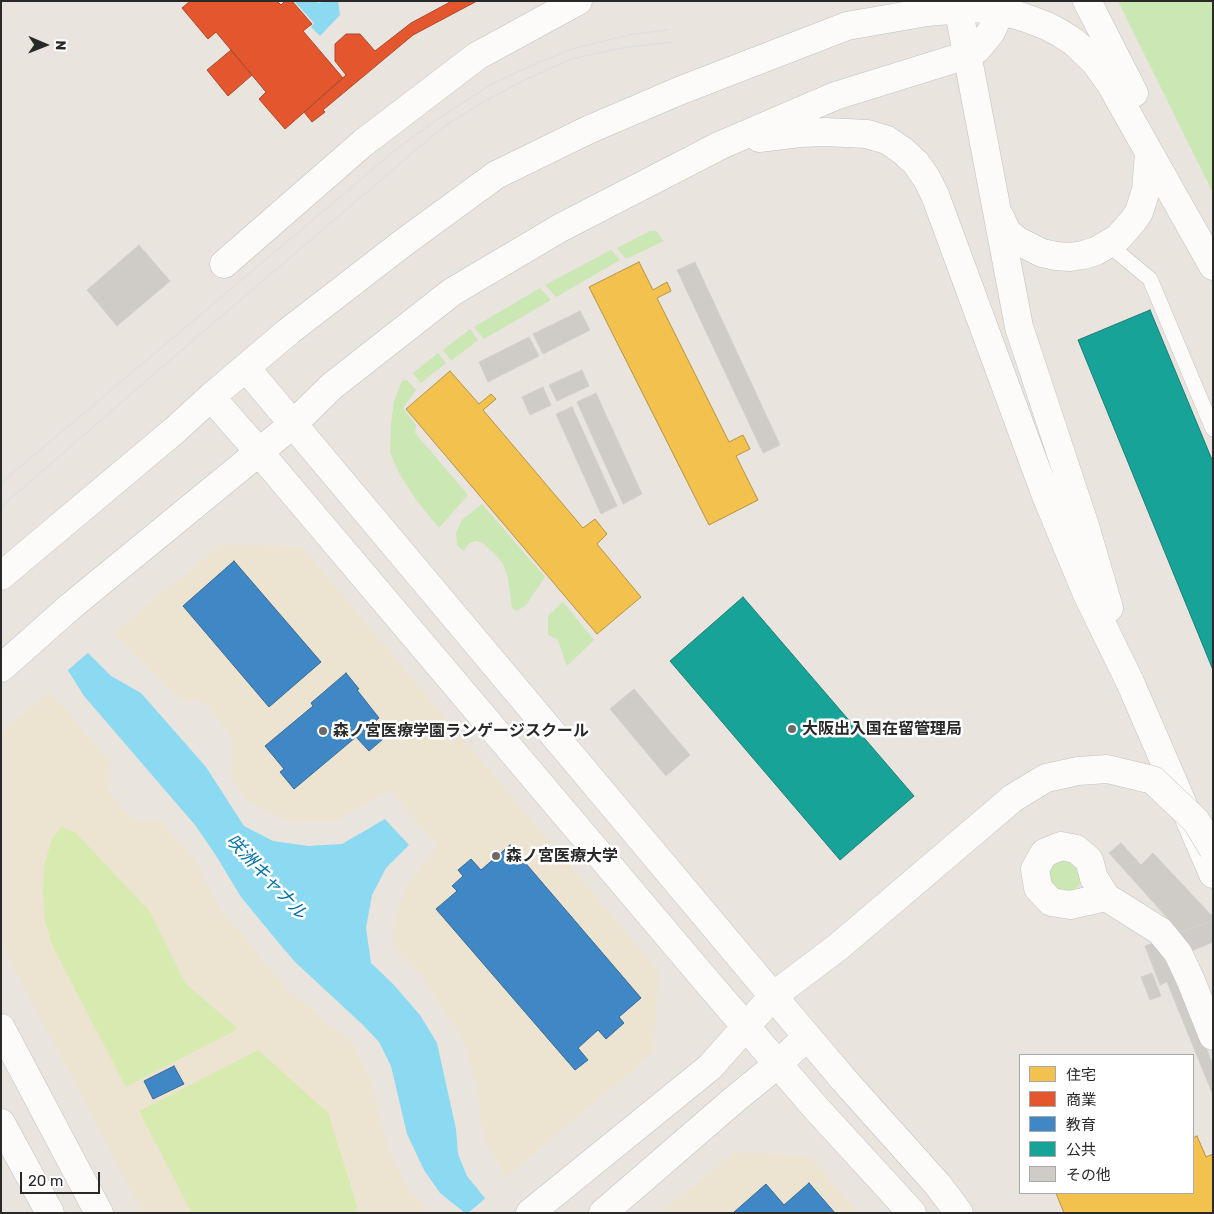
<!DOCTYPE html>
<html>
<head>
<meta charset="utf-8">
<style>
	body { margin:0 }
	#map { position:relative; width:1214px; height:1214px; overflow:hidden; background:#e9e4de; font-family:Rubik,"Noto Sans JP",sans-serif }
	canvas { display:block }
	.frame { position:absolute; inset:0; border:2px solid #292929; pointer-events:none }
	.legend { position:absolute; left:1019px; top:1054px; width:175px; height:140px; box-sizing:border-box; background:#fff; border:1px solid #a9a9a9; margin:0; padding:6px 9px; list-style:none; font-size:15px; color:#292929 }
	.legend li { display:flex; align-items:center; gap:10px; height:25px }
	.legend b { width:25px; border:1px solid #a9a9a9 }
	.north { position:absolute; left:20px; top:20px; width:50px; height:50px; -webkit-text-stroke:4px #fff; paint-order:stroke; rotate:91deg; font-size:14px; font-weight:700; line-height:20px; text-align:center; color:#292929 }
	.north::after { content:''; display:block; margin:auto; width:18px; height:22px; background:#292929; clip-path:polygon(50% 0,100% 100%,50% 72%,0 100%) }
	.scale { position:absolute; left:20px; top:1172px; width:80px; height:22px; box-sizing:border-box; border:2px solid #292929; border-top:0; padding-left:6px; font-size:15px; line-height:18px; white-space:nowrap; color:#292929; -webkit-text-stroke:4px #fff; paint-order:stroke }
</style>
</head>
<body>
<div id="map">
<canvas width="1214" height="1214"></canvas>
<div class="frame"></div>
<ul class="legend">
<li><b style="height:14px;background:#f2c14e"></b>住宅</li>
<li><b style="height:14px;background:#e4572e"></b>商業</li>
<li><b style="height:14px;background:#3f88c5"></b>教育</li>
<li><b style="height:14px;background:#17a398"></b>公共</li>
<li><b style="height:14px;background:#cfccc8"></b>その他</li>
</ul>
<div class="north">N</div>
<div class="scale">20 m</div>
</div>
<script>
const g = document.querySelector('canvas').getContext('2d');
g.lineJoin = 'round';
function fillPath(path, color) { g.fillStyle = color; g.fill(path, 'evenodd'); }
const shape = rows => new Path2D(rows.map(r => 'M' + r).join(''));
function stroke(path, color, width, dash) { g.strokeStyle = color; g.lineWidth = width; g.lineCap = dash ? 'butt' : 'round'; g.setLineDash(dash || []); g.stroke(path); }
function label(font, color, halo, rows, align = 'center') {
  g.font = font + ' Rubik,"Noto Sans JP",sans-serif'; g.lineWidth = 5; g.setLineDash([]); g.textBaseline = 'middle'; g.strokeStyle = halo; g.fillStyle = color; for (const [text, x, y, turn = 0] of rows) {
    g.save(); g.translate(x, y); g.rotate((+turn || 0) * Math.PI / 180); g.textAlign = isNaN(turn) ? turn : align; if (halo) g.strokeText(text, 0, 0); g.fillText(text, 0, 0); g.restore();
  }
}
fillPath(shape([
	[222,544,302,547,659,972,653,1053,506,1177,484,1138,477,1089,465,1044,422,976,393,948,394,919,407,886,423,863,438,847,390,790,336,821,290,822,272,815,244,797,231,778,232,737,205,702,181,701,113,633],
	[49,691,111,763,109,793,132,819,161,822,194,858,218,906,288,990,353,1043,370,1078,391,1157,409,1190,431,1213,143,1213,1,943,1,732],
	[736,1151,812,1158,858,1213,660,1213]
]), '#ede3d1');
fillPath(shape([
	[1118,1,1213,1,1213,193],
	[650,231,656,231,664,241,626,259,617,248],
	[611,250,620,260,556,297,545,285],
	[540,288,551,300,484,339,474,327],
	[470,329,478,340,451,361,443,350],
	[438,353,446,363,421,383,413,373],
	[407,380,416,390,403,408,416,425,415,433,468,495,439,528,417,501,400,475,390,452,391,424,394,401,402,381],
	[482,504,545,577,526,605,517,611,512,608,508,578,503,564,494,553,483,543,476,541,470,543,463,551,457,545,456,533,462,520],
	[563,602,594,640,567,666,558,640,548,635,548,616],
	[1060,858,1075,860,1081,882,1076,888,1070,892,1062,893,1049,884,1048,868]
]), '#cae7b4');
fillPath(shape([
	[61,827,75,832,150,912,185,983,238,1029,126,1087,54,949,45,922,43,890,44,865,52,839],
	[258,1050,328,1113,357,1206,355,1213,192,1213,139,1111]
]), '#d7ebb0');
fillPath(shape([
	[294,1,316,1,319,3,325,1,338,1,340,15,320,36,311,27,314,23],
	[1,547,89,654,111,676,141,693,206,767,244,826,273,841,308,846,342,844,385,819,409,845,386,868,372,895,366,928,371,963,393,984,420,1015,437,1043,456,1129,458,1154,467,1176,497,1213,465,1213,440,1193,424,1170,407,1134,391,1066,379,1042,363,1025,295,962,273,936,241,897,215,854,195,825,84,696,69,672,1,591]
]), '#8bdaf1');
fillPath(shape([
	[1,544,90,651,66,672,1,595],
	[487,1197,500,1213,468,1213]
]), '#e9e4de');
const homes = shape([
	[639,262,653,290,667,282,671,291,657,298,729,442,743,435,750,449,736,456,758,500,709,525,589,287,639,262],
	[450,371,479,404,491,394,496,399,483,410,583,528,595,519,607,534,597,544,641,597,597,634,406,409,450,371],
	[1197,1136,1206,1157,1213,1154,1213,1213,1064,1213,1056,1193,1193,1193,1193,1138,1197,1136]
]);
fillPath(homes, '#f2c14e');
stroke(homes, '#b69343', 1);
const shops = shape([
	[190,1,277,1,281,5,285,1,292,1,312,24,303,31,343,78,285,129,259,99,266,92,216,32,208,39,182,8,190,1],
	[452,1,477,1,413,35,323,110,325,112,312,122,304,112,346,75,335,61,335,44,346,34,360,34,375,51,411,23,452,1],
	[231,50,252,75,228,96,207,70,231,50]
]);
fillPath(shops, '#e4572e');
stroke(shops, '#ac492c', 1);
const schools = shape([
	[234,561,321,662,269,707,183,606,234,561],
	[346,673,359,689,357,690,379,718,371,725,383,739,369,751,356,737,294,789,280,772,284,769,265,746,313,706,311,703,346,673],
	[510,845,641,998,619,1017,624,1023,606,1039,598,1030,578,1048,588,1060,575,1070,436,909,457,891,452,886,463,876,458,870,471,859,481,870,510,845],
	[174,1066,184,1084,153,1099,144,1081,174,1066],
	[809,1183,835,1213,733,1213,766,1184,784,1205,809,1183]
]);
fillPath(schools, '#3f88c5');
stroke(schools, '#386c96', 1);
const public = shape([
	[1150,310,1213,462,1213,670,1078,340,1150,310],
	[743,597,914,796,840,860,670,661,743,597]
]);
fillPath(public, '#17a398');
stroke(public, '#1c7e77', 1);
const building = shape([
	[139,245,170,281,117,326,87,290,139,245],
	[695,262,780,445,763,453,677,270,695,262],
	[580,311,590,330,543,354,533,334,580,311],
	[529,337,539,356,488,382,479,362,529,337],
	[582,370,589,386,557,401,549,385,582,370],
	[543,387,551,405,530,415,522,397,543,387],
	[596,393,642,494,623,504,577,402,596,393],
	[572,407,617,506,601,514,556,414,572,407],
	[634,689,690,755,666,776,610,709,634,689],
	[1121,843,1141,865,1153,853,1213,917,1213,920,1180,932,1109,853,1121,843],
	[1213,920,1213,942,1191,951,1178,978,1213,1065,1213,1095,1167,982,1160,985,1145,946,1213,920],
	[1152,973,1161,996,1150,1000,1141,977,1152,973]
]);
fillPath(building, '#cfccc8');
stroke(building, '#d3cfca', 1);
const lane = shape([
	[1109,245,1150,279,1213,429]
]);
const street = shape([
	[224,264,363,143,477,56,578,1]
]);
const secondary = shape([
	[957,1,1019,327,1085,526,1109,608],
	[1087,1,1134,93],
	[759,138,800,133,825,132,867,134,887,140,903,151,916,163,927,179,935,195,1045,493,1087,594,1130,682,1213,874],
	[1000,217,1007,232,1018,241,1042,253,1056,256,1070,257,1083,255,1096,251,1118,238,1133,221,1139,212,1146,190,1149,153],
	[246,368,773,996,844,1080,938,1185,959,1213],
	[211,397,259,452,709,984,815,1107,912,1213],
	[1,576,175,430,211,397,289,331,403,243,496,175,588,130,679,91,847,26,927,12,972,8,998,10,1023,17,1047,26,1060,33,1074,42,1095,62,1110,83,1213,266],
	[1,668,71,606,292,425,332,386,452,292,560,228,721,145,835,96,967,55,977,49,991,32,996,21,999,1],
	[1106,897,1070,905,1051,902,1038,888,1035,869,1044,853,1061,846,1076,849,1089,860,1094,878,1106,897,1160,931,1178,953,1191,981,1213,1036],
	[1,1028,99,1213],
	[1,1123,50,1213],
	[530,1213,710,1067,773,996,838,947,1013,798],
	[603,1213,735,1099,778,1064,807,1037]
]);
stroke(lane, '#c2c0c0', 16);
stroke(street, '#c2c0c0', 29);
stroke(secondary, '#c2c0c0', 29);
stroke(lane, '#fcfbfa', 15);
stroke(street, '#fcfbfa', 28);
stroke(secondary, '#fcfbfa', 28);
stroke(shape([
	[1,483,399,147,438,119,490,85,539,62,575,48,633,34,668,30],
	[1,507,169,361,443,127,485,101,523,81,571,59,622,48,671,42]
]), '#dddcde', 1);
const secondaryBridge = shape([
	[1013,798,1046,778,1078,771,1107,769,1153,780,1196,821,1213,849]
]);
stroke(secondaryBridge, '#c2c0c0', 29, []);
stroke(secondaryBridge, '#fcfbfa', 28);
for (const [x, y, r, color] of [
	[792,729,5,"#6c6a68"],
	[323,731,5,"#6c6a68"],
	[496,856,5,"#6c6a68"]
]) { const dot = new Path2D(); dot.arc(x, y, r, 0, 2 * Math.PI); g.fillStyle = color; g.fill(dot); stroke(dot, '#fff', 2); }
label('bold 16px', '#292929', '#fff', [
	["大阪出入国在留管理局",802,729],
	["森ノ宮医療学園ランゲージスクール",333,731],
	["森ノ宮医療大学",506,856]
], 'left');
label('italic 18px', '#0171a5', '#fff', [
	["咲洲キャナル",266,877,47]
]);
</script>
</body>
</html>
